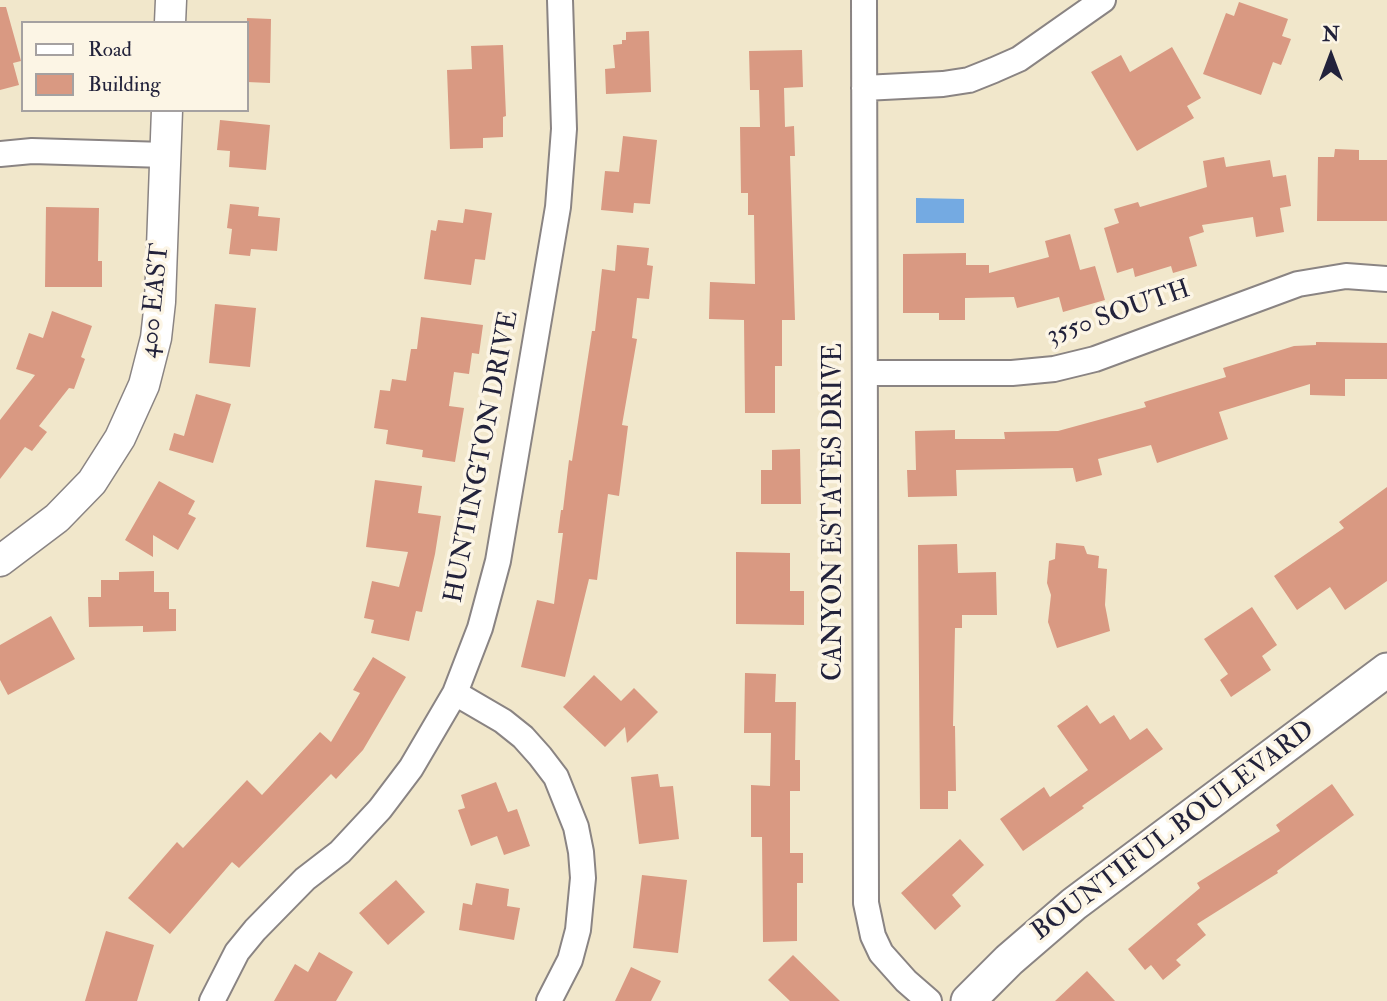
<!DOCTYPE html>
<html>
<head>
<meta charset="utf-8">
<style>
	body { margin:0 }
	#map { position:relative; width:1387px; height:1001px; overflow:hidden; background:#f1e7cb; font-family:"IM FELL Double Pica",serif }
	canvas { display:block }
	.legend { position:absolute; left:21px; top:21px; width:228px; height:91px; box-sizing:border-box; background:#fcf5e5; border:2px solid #a5a1a1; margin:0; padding:9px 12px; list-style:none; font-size:21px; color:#22223b }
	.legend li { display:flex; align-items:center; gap:14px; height:35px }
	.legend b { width:35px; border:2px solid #a5a1a1 }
	.north { position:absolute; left:1296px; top:21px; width:70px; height:70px; -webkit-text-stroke:5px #fcf5e5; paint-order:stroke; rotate:0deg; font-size:19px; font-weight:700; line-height:28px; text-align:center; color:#22223b }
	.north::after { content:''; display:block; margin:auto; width:24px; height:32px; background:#22223b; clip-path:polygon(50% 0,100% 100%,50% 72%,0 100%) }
</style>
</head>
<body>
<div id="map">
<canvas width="1387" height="1001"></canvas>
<ul class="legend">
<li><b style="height:9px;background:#fff"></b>Road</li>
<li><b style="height:19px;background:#d99982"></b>Building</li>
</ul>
<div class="north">N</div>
</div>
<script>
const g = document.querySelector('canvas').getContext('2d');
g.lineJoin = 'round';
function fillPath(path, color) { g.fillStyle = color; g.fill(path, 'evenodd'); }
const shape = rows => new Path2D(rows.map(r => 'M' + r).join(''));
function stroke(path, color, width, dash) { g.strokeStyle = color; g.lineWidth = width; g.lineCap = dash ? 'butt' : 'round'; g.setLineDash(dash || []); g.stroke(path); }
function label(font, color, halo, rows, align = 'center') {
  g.font = font + ' "IM FELL Double Pica",serif'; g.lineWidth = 7; g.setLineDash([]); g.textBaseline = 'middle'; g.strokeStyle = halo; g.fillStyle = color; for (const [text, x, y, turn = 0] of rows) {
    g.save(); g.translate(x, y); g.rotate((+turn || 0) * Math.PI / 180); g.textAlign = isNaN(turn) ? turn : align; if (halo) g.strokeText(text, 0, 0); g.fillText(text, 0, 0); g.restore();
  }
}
fillPath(shape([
	[916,198,964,199,964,223,916,223]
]), '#74aae2');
fillPath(shape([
	[1239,2,1288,19,1282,36,1291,39,1281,65,1273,62,1261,95,1203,74,1226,13,1234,16],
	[0,7,6,7,21,61,13,63,19,85,0,90],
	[247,18,271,19,270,83,247,82],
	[649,31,651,92,606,94,605,69,615,68,613,45,622,44,622,40,626,40,626,32],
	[503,45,506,116,503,117,503,137,483,138,483,148,450,149,447,70,472,69,471,46],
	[1172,47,1201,98,1187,106,1194,118,1137,151,1091,72,1121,55,1130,72],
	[802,50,803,87,784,88,785,127,794,126,795,156,790,156,795,320,782,320,782,366,775,366,775,413,745,413,744,320,709,319,710,282,755,284,754,215,748,215,748,193,741,193,740,127,760,127,759,90,750,90,749,51],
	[220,120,270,125,266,170,229,167,230,151,217,150],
	[623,136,657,140,650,204,634,203,633,213,601,210,605,171,619,172],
	[1335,149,1359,150,1359,160,1387,160,1387,221,1317,221,1318,157,1334,157],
	[1224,157,1226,167,1270,160,1273,177,1286,175,1291,206,1280,208,1284,232,1256,237,1253,217,1202,225,1204,232,1189,237,1197,266,1173,273,1171,266,1135,277,1133,268,1117,273,1104,228,1119,223,1114,209,1138,202,1140,207,1207,187,1203,161],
	[230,204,259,207,258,216,280,218,277,251,251,249,250,256,229,254,232,229,227,228],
	[46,207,99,208,98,261,102,261,102,287,45,287],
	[465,209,492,213,485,260,475,259,471,285,424,279,431,230,436,231,438,220,463,223],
	[1070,234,1080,270,1095,266,1105,300,1063,312,1059,297,1017,308,1014,297,965,298,965,320,939,320,939,313,903,313,903,254,966,253,966,265,989,265,989,273,1049,257,1045,241],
	[617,245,649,248,647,265,653,266,649,299,637,298,632,338,637,339,622,425,628,426,619,496,608,494,597,580,589,579,565,677,521,667,537,600,554,604,563,533,558,533,561,510,563,510,569,460,572,461,592,331,595,331,602,269,615,271],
	[215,304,256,308,250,367,209,363],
	[52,311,92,326,81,357,85,359,74,389,69,388,39,426,47,432,32,451,25,447,0,479,0,420,35,375,16,369,29,333,43,338],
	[421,317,483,325,479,354,472,353,469,374,454,372,449,406,464,408,455,462,422,457,423,450,386,444,388,430,374,428,380,390,390,391,392,379,406,381,411,349,417,349],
	[1316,342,1387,343,1387,379,1345,379,1345,396,1310,395,1310,384,1219,412,1228,439,1157,463,1151,445,1098,459,1102,475,1076,482,1073,468,956,470,957,496,908,497,907,470,916,470,915,431,955,430,955,439,1005,439,1004,432,1058,431,1146,407,1144,402,1226,377,1223,368,1294,346,1316,345],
	[196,394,231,404,213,463,169,450,174,433,184,436],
	[800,449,801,504,761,504,761,470,772,470,772,450],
	[375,480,422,486,418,513,441,516,435,554,422,612,416,611,409,641,371,633,374,620,364,618,372,581,399,587,408,552,366,547],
	[159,481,195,501,188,514,196,518,178,550,153,535,153,557,125,540],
	[1387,487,1387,581,1345,610,1330,587,1297,610,1274,576,1344,528,1339,522],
	[1056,543,1084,546,1087,554,1099,556,1098,568,1107,569,1105,605,1110,631,1057,648,1048,622,1051,595,1047,583,1049,561,1055,559],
	[957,544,958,573,996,572,997,615,962,615,962,628,955,628,953,726,955,726,956,791,948,791,948,809,920,809,918,545],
	[736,552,790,553,790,591,804,591,804,625,736,624],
	[154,571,154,592,169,592,169,609,176,609,176,631,143,632,143,626,89,627,88,597,101,597,101,580,119,580,119,572],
	[1252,607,1277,645,1262,656,1271,670,1231,697,1220,680,1228,674,1204,639],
	[51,616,75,659,8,695,0,680,0,645],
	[373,657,406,677,363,750,336,779,331,774,239,868,232,862,170,934,128,898,177,842,183,848,247,780,262,795,320,732,331,742,360,693,353,690],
	[745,673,776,674,775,702,796,702,795,760,800,760,800,791,790,791,790,853,803,853,803,883,797,883,797,941,763,942,762,837,751,837,751,785,770,786,771,733,744,733],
	[594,675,621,701,634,688,658,712,627,743,625,727,605,747,563,707],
	[1087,705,1100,724,1114,715,1130,740,1147,728,1163,749,1082,806,1084,808,1023,851,1000,819,1044,787,1050,797,1088,770,1057,726],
	[658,774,660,787,673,786,679,839,639,844,631,777],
	[496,782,508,812,517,809,530,846,504,855,497,836,471,846,458,810,465,808,461,795],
	[1332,784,1354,815,1277,871,1278,873,1197,924,1206,935,1176,960,1181,965,1163,980,1151,965,1145,970,1128,949,1200,888,1197,883,1280,831,1276,825],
	[960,839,984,865,952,895,961,906,935,930,901,893],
	[642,875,687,880,678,953,633,948],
	[396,880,425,912,388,945,359,913],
	[476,883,509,889,507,906,520,908,514,940,459,930,463,903,472,905],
	[106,931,154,945,137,1001,85,1001],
	[319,952,353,972,336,1001,274,1001,295,964,308,972],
	[793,955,840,1001,790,1001,768,980],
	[631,967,661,981,651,1001,615,1001],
	[1087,971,1115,1001,1055,1001]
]), '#d99982');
const minor = shape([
	[864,0,866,903,873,936,881,953,906,981,929,1001],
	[864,88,943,84,969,80,994,70,1019,59,1103,0],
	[0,154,32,151,165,155],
	[865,373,1012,373,1054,369,1095,359,1298,284,1346,276,1387,279],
	[455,693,503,721,523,737,540,756,556,777,576,827,581,852,583,878,578,930,570,960,549,1001],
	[212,1001,237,952,255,930,305,879,340,852,380,809,411,768,455,693,480,628,498,561,558,207,564,129,560,0]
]);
const tertiary = shape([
	[170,23,171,0],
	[0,561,57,518,92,482,120,438,144,385,156,338,160,302,167,110]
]);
const secondary = shape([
	[968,1001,1009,960,1074,904,1387,670]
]);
stroke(minor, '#8a8483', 28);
stroke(tertiary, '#8a8483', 33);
stroke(secondary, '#8a8483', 37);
stroke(minor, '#fff', 24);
stroke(tertiary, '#fff', 30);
stroke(secondary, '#fff', 33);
label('26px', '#22223b', '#fcf5e5', [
	["400 EAST",156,301,-84],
	["3550 SOUTH",1119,314,-19],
	["HUNTINGTON DRIVE",483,457,-79],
	["CANYON ESTATES DRIVE",835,512,-90],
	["BOUNTIFUL BOULEVARD",1174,832,-37]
]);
</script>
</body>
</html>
